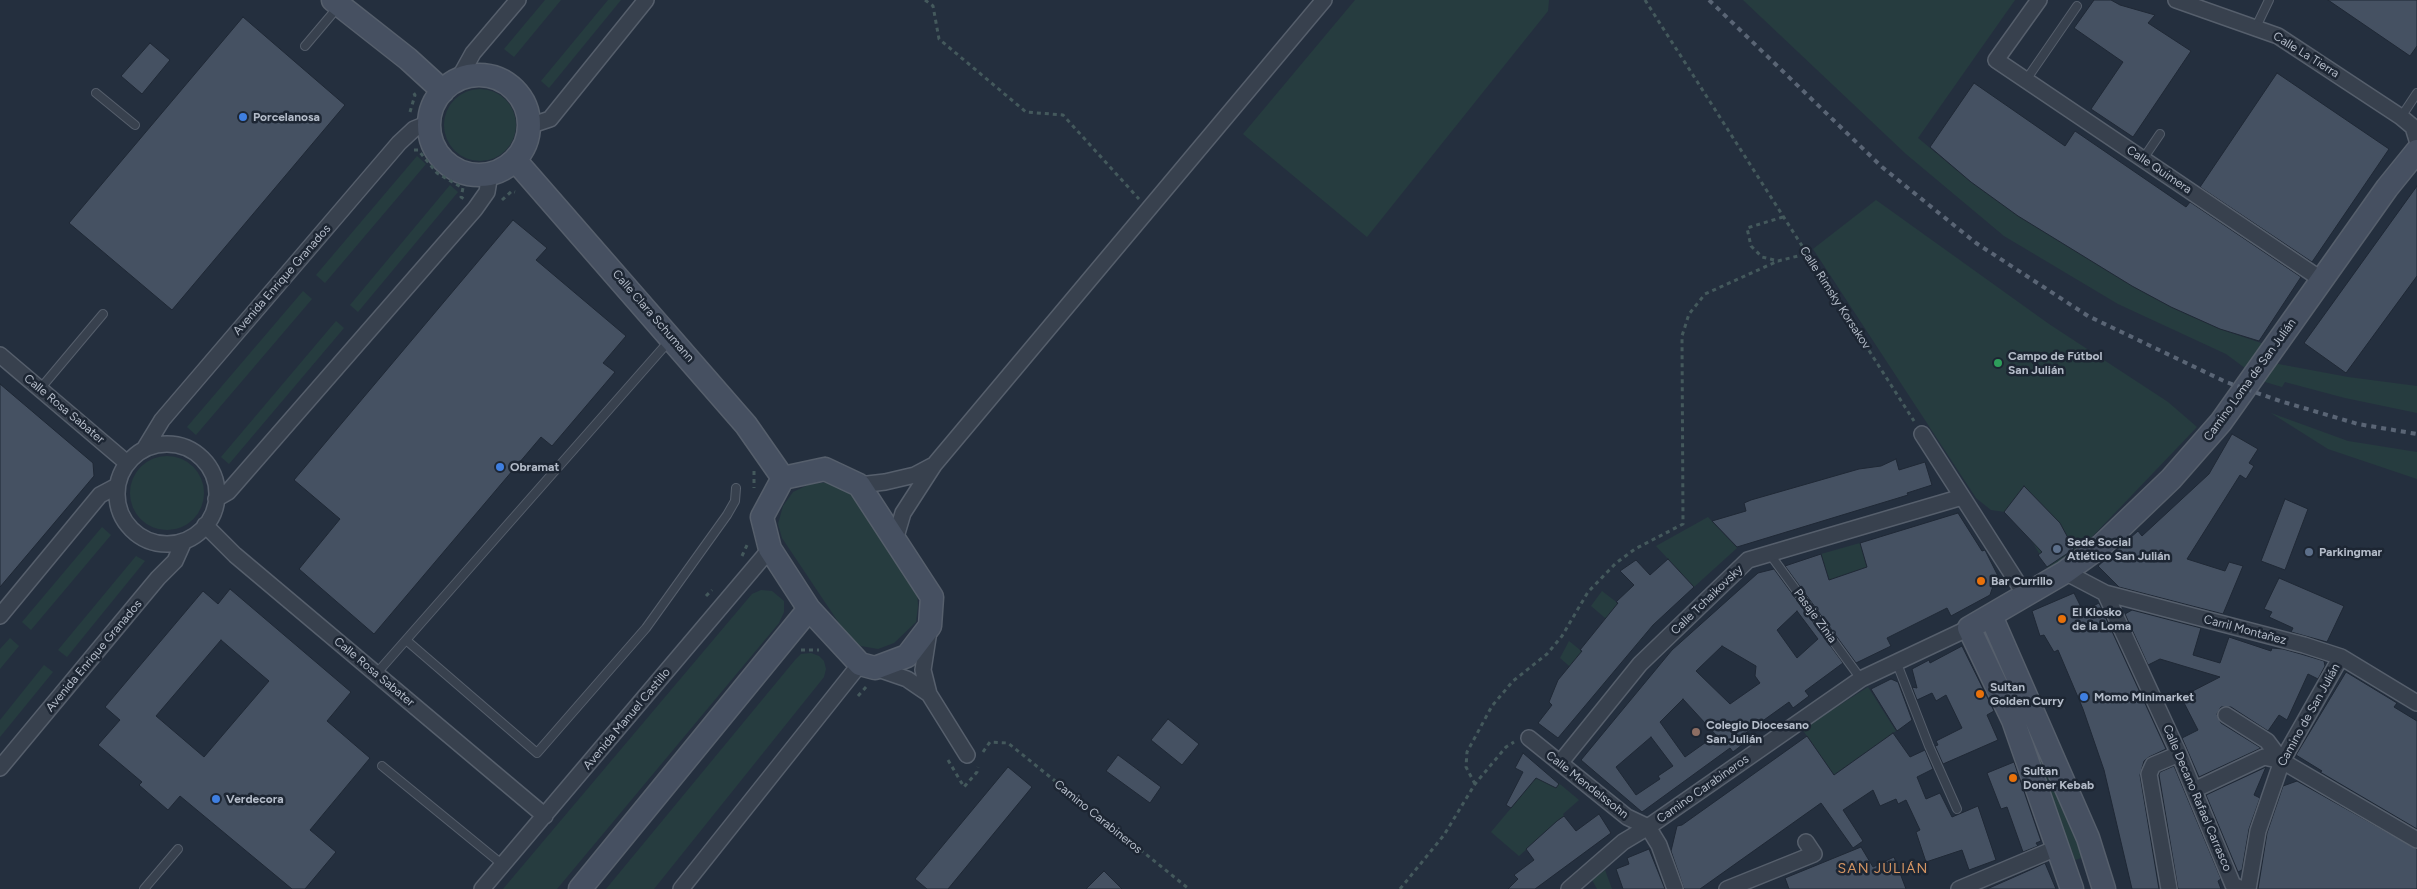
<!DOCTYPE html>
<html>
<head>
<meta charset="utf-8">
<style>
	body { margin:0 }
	canvas { display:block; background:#242f3e }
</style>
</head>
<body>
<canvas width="2417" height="889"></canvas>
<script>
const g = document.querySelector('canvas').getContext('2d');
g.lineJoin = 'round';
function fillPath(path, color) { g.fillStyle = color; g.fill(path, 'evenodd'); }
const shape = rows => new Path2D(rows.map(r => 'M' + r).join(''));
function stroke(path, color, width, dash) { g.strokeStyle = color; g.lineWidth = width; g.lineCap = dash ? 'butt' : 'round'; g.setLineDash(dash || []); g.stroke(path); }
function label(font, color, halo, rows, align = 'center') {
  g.font = font + ' Figtree,sans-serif'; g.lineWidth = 5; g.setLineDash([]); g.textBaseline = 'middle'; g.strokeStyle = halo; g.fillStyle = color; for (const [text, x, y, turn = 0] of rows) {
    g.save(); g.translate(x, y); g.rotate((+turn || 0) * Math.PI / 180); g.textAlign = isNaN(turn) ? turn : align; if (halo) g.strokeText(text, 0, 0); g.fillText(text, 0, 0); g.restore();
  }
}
fillPath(shape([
	[545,0,561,0,514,57,504,49],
	[608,0,621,0,549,88,541,81],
	[1355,0,1549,0,1548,11,1367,237,1243,134],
	[1743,0,2015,0,1918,138,1971,182,2133,286,2171,307,2220,329,2267,345,2249,371,2226,354,2118,304,2004,236,1906,154],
	'444 125a36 36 0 1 1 72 0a36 36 0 1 1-72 0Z',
	[417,156,426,164,325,283,316,275],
	[450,185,458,192,358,312,350,305],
	[1876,200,2049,324,2168,402,2197,427,2089,540,2048,569,2032,541,2005,512,1991,510,1976,498,1813,249],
	[303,291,312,299,196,435,187,427],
	[336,321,344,328,229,464,221,457],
	[2273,363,2348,377,2417,386,2417,413,2345,398,2285,382,2282,387,2262,381],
	[2271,413,2348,441,2417,452,2417,479,2328,449],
	'130 493a37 37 0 1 1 74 0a37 37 0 1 1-74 0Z',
	[831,482,854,495,917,592,918,606,916,622,894,643,878,649,861,646,849,638,782,538,778,524,783,506,793,492,810,484],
	[1708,517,1737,548,1694,587,1656,546],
	[102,527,111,535,31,630,22,622],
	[1860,543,1871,581,1833,593,1821,554],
	[136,556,145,561,67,657,58,650],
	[761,590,772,591,784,601,784,612,779,623,557,889,503,889,752,594],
	[1602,591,1650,628,1637,645,1591,606],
	[10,638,19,646,0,669,0,649],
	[1569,641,1611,675,1598,691,1560,658],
	[1998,649,2084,857,2075,860,2024,724,1990,652],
	[811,653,819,656,824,661,826,669,824,677,654,889,606,889,795,660,801,654],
	[44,665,53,672,0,737,0,720],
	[1868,687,1896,731,1834,775,1802,729],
	[1543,770,1579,800,1563,814,1564,816,1519,856,1491,832],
	[1605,870,1612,889,1597,889,1592,880]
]), '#263c3f');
const building = shape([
	[2094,0,2111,0,2120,5,2155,15,2148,23,2191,51,2133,137,2091,109,2123,62,2074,28,2094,0],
	[2328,0,2417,0,2417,46,2410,56,2328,0],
	[243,17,345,105,172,310,69,223,243,17],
	[150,43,170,60,142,94,121,76,150,43],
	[2277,73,2389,149,2312,262,2200,187,2277,73],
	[1974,83,2065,146,2075,131,2186,207,2190,202,2301,277,2259,341,2220,329,2171,307,2132,286,2018,216,1971,182,1930,147,1974,83],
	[2417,186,2417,276,2346,373,2304,343,2417,186],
	[513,220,547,248,536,260,626,336,603,363,615,372,552,446,541,437,374,634,299,569,340,519,294,480,513,220],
	[0,384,93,463,94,476,0,587,0,384],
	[2232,434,2258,449,2249,463,2254,466,2246,479,2240,475,2187,559,2225,571,2229,562,2243,566,2223,614,2119,587,2098,566,2138,531,2142,536,2209,474,2232,434],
	[1896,459,1899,470,1925,462,1932,485,1907,493,1908,495,1737,547,1712,521,1746,511,1744,503,1751,500,1859,469,1881,466,1896,459],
	[2024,486,2060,523,2074,549,2047,567,2038,555,2042,552,2004,512,2024,486],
	[2285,499,2308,509,2285,570,2261,561,2285,499],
	[1958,513,1982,551,1985,550,2001,582,1993,586,1990,595,1951,616,1947,608,1887,638,1891,646,1856,663,1785,566,1821,554,1829,580,1867,567,1860,543,1958,513],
	[1668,559,1694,587,1653,625,1558,738,1538,723,1552,705,1549,702,1558,680,1582,651,1580,650,1618,603,1616,602,1634,585,1620,571,1636,560,1650,575,1668,559],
	[1774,569,1843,663,1805,691,1809,696,1793,708,1789,702,1743,735,1747,741,1733,752,1730,748,1642,812,1581,760,1672,650,1758,573,1774,569],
	[1797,611,1818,639,1797,658,1777,630,1797,611],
	[1722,646,1756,666,1755,676,1760,683,1730,704,1696,671,1722,646],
	[1683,699,1716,735,1685,757,1660,722,1683,699],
	[1651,737,1673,766,1658,776,1660,779,1636,795,1616,767,1651,737],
	[2279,578,2344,606,2327,642,2291,632,2293,628,2269,617,2272,612,2264,609,2279,578],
	[230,589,351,692,327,721,370,758,310,830,336,852,305,889,292,889,180,796,168,810,139,785,142,782,98,745,120,720,105,707,203,591,218,604,230,589],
	[221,640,269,681,204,757,156,716,221,640],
	[2074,593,2083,611,2099,603,2166,749,2149,757,2144,761,2140,775,2159,889,2132,889,2104,770,2083,709,2058,650,2054,652,2044,635,2040,636,2032,611,2074,593],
	[2132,610,2201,628,2193,655,2220,663,2229,637,2271,651,2272,648,2283,649,2301,654,2324,661,2325,666,2318,679,2308,674,2287,720,2279,715,2268,731,2231,707,2221,707,2217,714,2221,723,2261,748,2199,777,2182,738,2198,730,2181,697,2220,677,2160,659,2148,665,2125,614,2132,610],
	[1962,646,1994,711,1987,715,1998,740,1943,764,1935,746,1938,745,1936,741,1962,728,1946,695,1936,701,1932,693,1917,700,1912,687,1917,688,1912,669,1929,660,1930,663,1962,646],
	[2346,672,2397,703,2394,707,2417,721,2417,829,2320,772,2322,771,2296,755,2346,672],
	[1891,679,1898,682,1912,720,1897,731,1871,689,1891,679],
	[1168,719,1199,744,1182,765,1151,740,1168,719],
	[1893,733,1910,757,1925,750,1933,769,1917,777,1926,799,1940,793,1952,817,1978,806,1996,860,1969,870,1962,850,1926,862,1916,832,1920,830,1906,800,1898,804,1896,799,1880,806,1873,790,1843,810,1863,841,1853,848,1821,803,1700,889,1684,889,1671,851,1677,826,1682,825,1807,736,1834,775,1893,733],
	[1523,753,1559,784,1556,788,1536,778,1511,808,1506,805,1523,772,1515,768,1523,753],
	[1118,755,1161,787,1150,803,1106,771,1118,755],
	[2014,762,2041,841,2036,843,2038,846,2023,852,2007,807,2001,809,1987,773,2014,762],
	[2174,766,2221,879,2218,881,2221,889,2178,889,2159,775,2160,772,2174,766],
	[1008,767,1032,787,948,889,927,889,915,879,1008,767],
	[2266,767,2254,795,2260,798,2249,829,2242,870,2238,872,2206,795,2266,767],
	[2297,781,2417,849,2417,889,2258,889,2267,833,2283,786,2297,781],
	[1599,814,1611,833,1535,889,1508,889,1518,879,1514,875,1534,860,1526,849,1557,821,1564,816,1576,831,1599,814],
	[1861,847,1873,867,1894,857,1906,889,1789,889,1785,878,1861,847],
	[1649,849,1665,889,1623,889,1616,869,1629,864,1627,858,1649,849],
	[2045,863,2056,889,1987,889,2030,870,2045,863],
	[1104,871,1122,889,1086,889,1104,871]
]);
fillPath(building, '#455162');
stroke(building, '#1f2835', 1);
const lane = shape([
	[2256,27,2269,0],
	[305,46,338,7],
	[2026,80,2077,6],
	[96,93,135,125],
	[2401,117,2417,93],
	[2143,159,2160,134],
	[40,389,103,314],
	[1769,553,1861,679],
	[406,640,537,753,646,628,727,515,735,501,736,488],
	[1896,661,1929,746,1957,809],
	[376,674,670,340],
	[382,766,503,865],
	[144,889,178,849]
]);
const street = shape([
	[2039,0,1996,60,2322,280],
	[2176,0,2278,36,2401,117,2413,127,2417,140],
	[458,80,473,53,518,0],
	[529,126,550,119,646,0],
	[0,355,127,463],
	[1922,434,2026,596],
	'117 494a50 50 0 1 1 100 0a50 50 0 1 1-100 0Z',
	[145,448,162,420,399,143,414,129,429,123],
	[859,485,885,482,915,475,932,466],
	[216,499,228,492,475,209,487,192,490,174],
	[205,525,235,555,545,816],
	[895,540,903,513,934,465,1324,0],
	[2065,572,2105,593,2304,645,2341,657,2417,703],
	[2105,593,2179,754,2233,885,2242,889],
	[0,616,100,495,117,486],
	[929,631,923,670,929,694,967,755],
	[875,668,907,679,929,694],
	[2226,715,2267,741,2282,761],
	[1529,738,1627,817,1648,827],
	[1560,763,1640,664,1748,560,1962,497],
	[0,768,158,578,175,561,184,541],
	[2194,790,2264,757,2282,761,2417,840],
	[1648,827,1659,845,1675,889],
	[482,889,770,549],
	[681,889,860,664],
	[1569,889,1623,842,1648,827,1861,679,1969,628],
	[1727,889,1814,854,1806,842],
	[1959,889,2059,847],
	[2169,889,2149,774,2153,765,2179,754],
	[2248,889,2258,831,2282,761,2341,657]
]);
const secondary = shape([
	[333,0,408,59,443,91],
	'429 125a50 50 0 1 1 100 0a50 50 0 1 1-100 0Z',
	[515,160,746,425,783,478],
	[825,469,859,485,932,597,930,626,907,656,875,668,860,664,809,609,770,549,762,517,783,478,825,469],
	[1991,616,2088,838,2104,889],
	[580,889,809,609],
	[2072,889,2013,720,1969,628,2065,572,2101,546,2171,479,2221,422,2387,188,2417,151]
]);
stroke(lane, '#565f6c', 10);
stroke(street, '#565f6c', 18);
stroke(secondary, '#565f6c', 25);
stroke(shape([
	[925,0,933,6,939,39,1026,112,1063,115,1139,199],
	[1645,0,1914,421],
	[410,112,415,95,413,92],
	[414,150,418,150,437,173,463,188,461,197,464,199],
	[502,200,512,191,515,192],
	[1783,217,1747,228,1751,246,1762,257,1778,261,1806,254],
	[754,471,754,488],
	[742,556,748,543],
	[706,596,712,590],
	[801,650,819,650],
	[858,696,867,686],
	[983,752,990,742,1008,743,1189,889],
	[948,760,964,787,977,772,978,767],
	[1475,784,1466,767,1467,752,1492,706,1513,681,1547,654,1562,636,1588,592,1616,563,1635,549,1683,524,1682,336,1689,314,1705,294,1778,261],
	[1400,889,1444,835,1475,784,1506,747,1514,742]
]), '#44595c', 3, [4, 4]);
stroke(lane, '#38414e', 8);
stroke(street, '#38414e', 15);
stroke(secondary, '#465061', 22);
stroke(shape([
	[1709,0,1882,167,1976,243,2088,316,2226,382,2280,401,2358,424,2417,434]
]), '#5a6575', 4, [5, 5]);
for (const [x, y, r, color] of [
	[243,117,5,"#3f7fe0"],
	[1998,363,5,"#2e9e5b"],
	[500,467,5,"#3f7fe0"],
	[2057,549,5,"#5c6f8a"],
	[2309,552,5,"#5c6f8a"],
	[1981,581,5,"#e8710a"],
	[2062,619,5,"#e8710a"],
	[1980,694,5,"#e8710a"],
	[2084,697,5,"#3f7fe0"],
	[1696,732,5,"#8d6e63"],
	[2013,778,5,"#e8710a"],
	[216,799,5,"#3f7fe0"]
]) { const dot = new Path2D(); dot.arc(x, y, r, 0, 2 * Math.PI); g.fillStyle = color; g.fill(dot); stroke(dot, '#1d2633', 2); }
label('12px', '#b4bcc9', '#1d2633', [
	["Calle La Tierra",2306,55,32],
	["Calle Quimera",2159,170,34],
	["Avenida Enrique Granados",282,280,-49],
	["Calle Rimsky Korsakov",1835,298,57],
	["Calle Clara Schumann",653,316,49],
	["Camino Loma de San Julián",2250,380,-54],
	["Calle Rosa Sabater",64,409,40],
	["Calle Tchaikovsky",1707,600,-44],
	["Pasaje Zinia",1815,616,54],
	["Carril Montañez",2245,630,15],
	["Avenida Enrique Granados",94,656,-50],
	["Calle Rosa Sabater",374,672,40],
	["Camino de San Julián",2309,715,-61],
	["Avenida Manuel Castillo",627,719,-50],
	["Calle Mendelssohn",1587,785,38],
	["Camino Carabineros",1703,789,-35],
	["Calle Decano Rafael Carrasco",2197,798,67],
	["Camino Carabineros",1098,817,39]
]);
label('bold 12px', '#b4bcc9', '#1d2633', [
	["Porcelanosa",253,117],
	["Campo de Fútbol",2008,356],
	["San Julián",2008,370],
	["Obramat",510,467],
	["Sede Social",2067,542],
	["Atlético San Julián",2067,556],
	["Parkingmar",2319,552],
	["Bar Currillo",1991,581],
	["El Kiosko",2072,612],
	["de la Loma",2072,626],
	["Sultan",1990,687],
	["Golden Curry",1990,701],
	["Momo Minimarket",2094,697],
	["Colegio Diocesano",1706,725],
	["San Julián",1706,739],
	["Sultan",2023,771],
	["Doner Kebab",2023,785],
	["Verdecora",226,799]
], 'left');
g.letterSpacing = '1px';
label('14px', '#d59563', '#1d2633', [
	["SAN JULIÁN",1883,869]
]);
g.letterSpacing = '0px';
</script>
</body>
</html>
